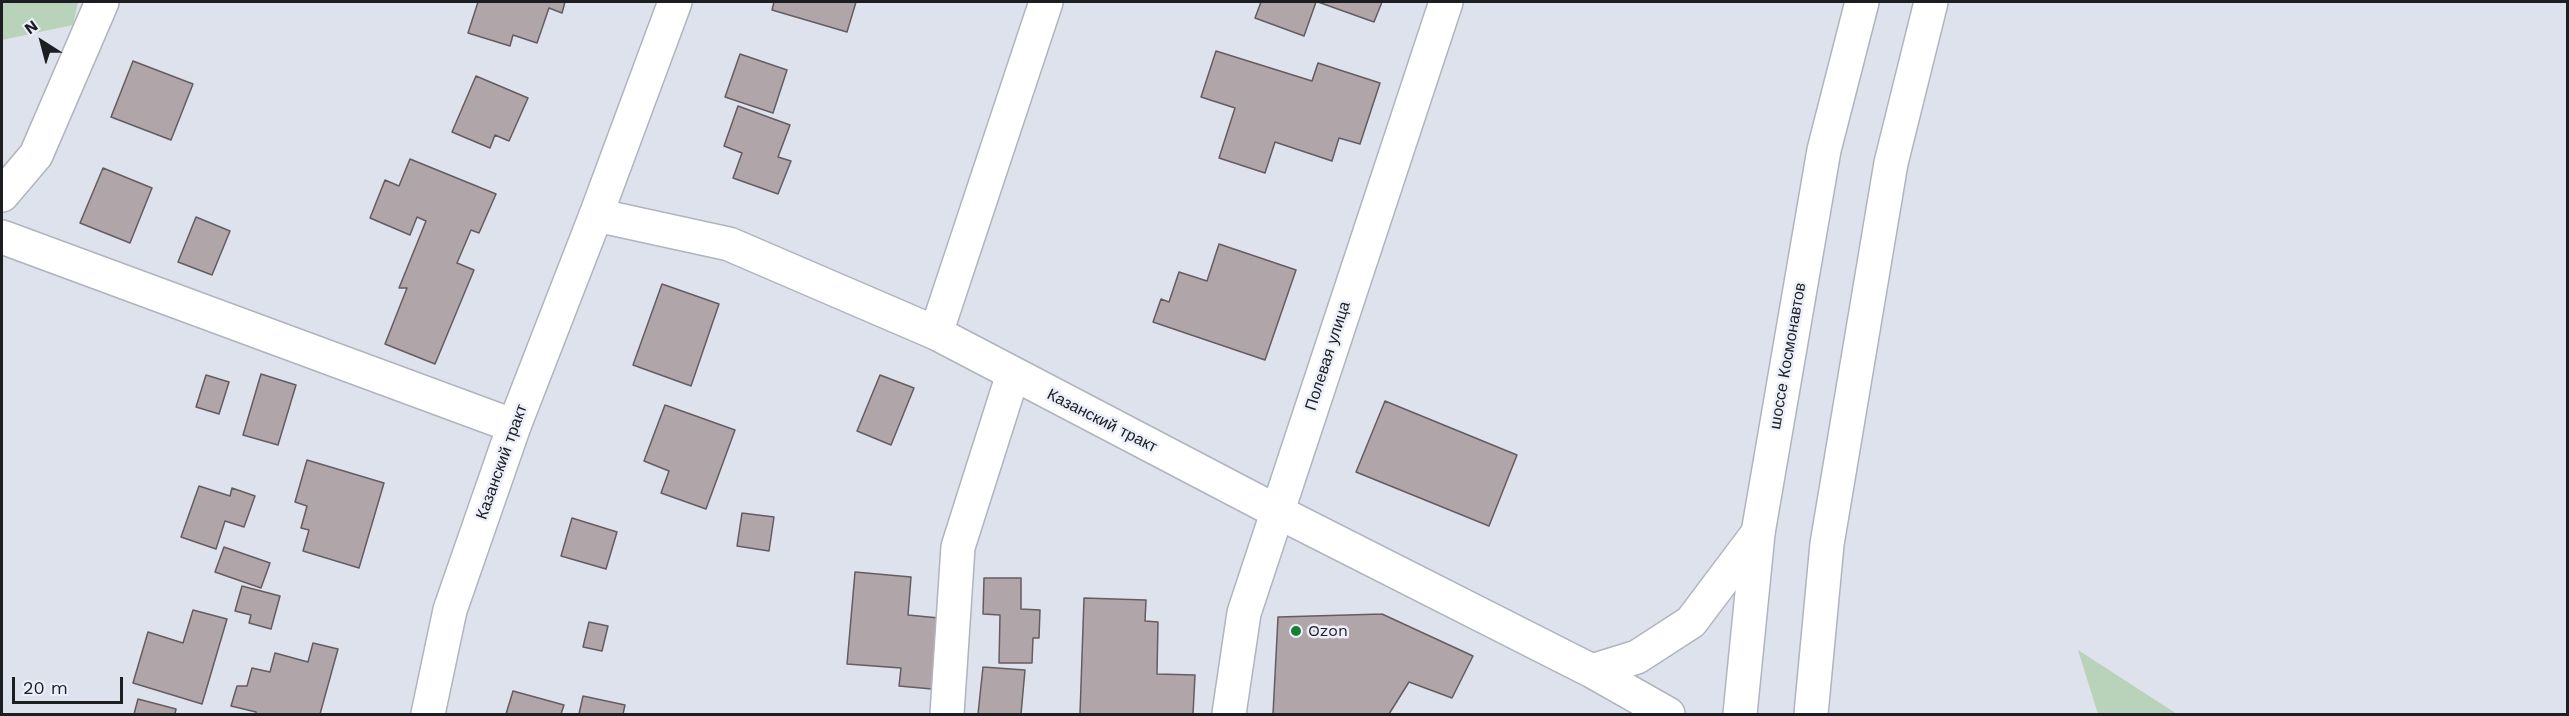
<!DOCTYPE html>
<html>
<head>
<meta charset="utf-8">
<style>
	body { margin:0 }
	#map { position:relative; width:2569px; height:716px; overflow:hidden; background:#dee2ec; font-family:"Work Sans",sans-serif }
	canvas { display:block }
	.frame { position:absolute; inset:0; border:3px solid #1c1e21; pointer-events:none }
	.north { position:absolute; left:12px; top:12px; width:60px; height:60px; -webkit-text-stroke:4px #eceff9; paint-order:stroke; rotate:324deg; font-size:16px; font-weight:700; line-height:24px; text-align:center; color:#1c1e21 }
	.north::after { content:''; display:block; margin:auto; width:21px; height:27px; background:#1c1e21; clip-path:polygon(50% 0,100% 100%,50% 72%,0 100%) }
	.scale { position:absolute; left:12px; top:677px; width:111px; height:27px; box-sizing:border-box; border:3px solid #1c1e21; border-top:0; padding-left:8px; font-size:18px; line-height:21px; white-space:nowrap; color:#1c1e21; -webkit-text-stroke:4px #eceff9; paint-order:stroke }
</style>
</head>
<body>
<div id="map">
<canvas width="2569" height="716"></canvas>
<div class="frame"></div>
<div class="north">N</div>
<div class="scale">20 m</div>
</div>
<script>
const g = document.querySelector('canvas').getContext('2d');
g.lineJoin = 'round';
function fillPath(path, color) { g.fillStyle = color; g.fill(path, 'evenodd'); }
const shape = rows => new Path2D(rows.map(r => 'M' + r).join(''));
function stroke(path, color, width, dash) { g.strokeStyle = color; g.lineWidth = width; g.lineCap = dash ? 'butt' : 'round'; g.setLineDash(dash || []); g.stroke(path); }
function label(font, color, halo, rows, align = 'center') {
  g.font = font + ' "Work Sans",sans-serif'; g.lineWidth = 5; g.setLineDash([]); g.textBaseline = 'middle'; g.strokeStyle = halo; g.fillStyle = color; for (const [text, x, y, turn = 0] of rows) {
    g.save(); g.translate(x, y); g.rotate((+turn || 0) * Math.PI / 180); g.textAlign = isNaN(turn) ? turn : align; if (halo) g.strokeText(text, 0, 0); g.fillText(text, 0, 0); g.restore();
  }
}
fillPath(shape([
	[2,2,78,2,73,25,2,40],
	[2078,650,2177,714,2098,714]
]), '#b9d3ba');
const building = shape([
	[478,2,565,2,562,13,549,8,537,43,513,35,510,46,468,33,478,2],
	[774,2,856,2,847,32,772,10,774,2],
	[1261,2,1316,2,1304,36,1255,18,1261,2],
	[1318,2,1382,2,1374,22,1318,2],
	[1216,51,1312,81,1318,63,1380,83,1360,144,1339,138,1332,161,1275,142,1265,173,1219,158,1235,108,1201,97,1216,51],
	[740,54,787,70,773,113,725,97,740,54],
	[133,61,193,84,171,140,111,117,133,61],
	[476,76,528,98,509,141,495,135,490,148,452,132,476,76],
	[738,106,790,125,778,157,791,161,778,194,733,178,742,153,724,146,738,106],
	[410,159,496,194,479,233,471,230,457,263,474,270,435,364,385,344,407,288,399,288,426,221,417,217,410,235,370,218,385,180,399,186,410,159],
	[103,168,152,188,130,243,80,223,103,168],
	[196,217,230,231,212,275,178,262,196,217],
	[1219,244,1296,270,1265,360,1153,322,1161,299,1169,302,1179,272,1207,281,1219,244],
	[662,284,719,304,691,386,633,365,662,284],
	[261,374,296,385,278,445,243,435,261,374],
	[206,375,229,382,219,414,196,407,206,375],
	[880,375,914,388,891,445,857,431,880,375],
	[1385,401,1517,455,1489,526,1356,472,1385,401],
	[665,405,735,430,706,509,661,493,669,471,644,461,665,405],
	[307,460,384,483,359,568,303,551,309,530,301,528,307,506,295,502,307,460],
	[199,486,230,496,232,488,255,496,244,527,225,521,216,549,181,537,199,486],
	[742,513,774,517,769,551,737,546,742,513],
	[572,518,617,532,606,569,561,556,572,518],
	[224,547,270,563,261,588,215,572,224,547],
	[855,572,911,577,908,615,939,618,932,689,899,686,901,668,847,664,855,572],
	[984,578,1021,578,1021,609,1040,610,1039,638,1033,638,1032,663,999,663,1000,615,983,614,984,578],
	[242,586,280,596,271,629,249,623,251,615,235,611,242,586],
	[1084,598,1146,600,1145,621,1158,622,1157,674,1195,675,1193,714,1080,714,1084,598],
	[193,610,227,619,202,704,133,683,148,632,183,643,193,610],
	[1382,614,1473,656,1452,698,1409,682,1389,714,1273,714,1278,617,1382,614],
	[589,622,608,626,602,651,583,647,589,622],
	[313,643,338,649,320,714,256,714,256,712,231,706,237,686,247,686,252,668,270,672,275,653,308,662,313,643],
	[983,667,1025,670,1021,714,978,714,983,667],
	[513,691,564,705,561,714,506,714,513,691],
	[583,696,625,705,623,714,579,714,583,696],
	[138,699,176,709,175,714,134,714,138,699]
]);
fillPath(building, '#b0a5a9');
stroke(building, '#655c60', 1.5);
const street = shape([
	[2,195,36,155,102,2],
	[596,215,675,2],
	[2,237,514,426],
	[936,333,1046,2],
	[947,714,958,547,1013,374],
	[1229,714,1244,613,1446,2]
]);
const secondary = shape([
	[1592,671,1637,657,1691,622,1758,533],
	[428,714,450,610,514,426,596,215,729,244,936,333,1276,511,1592,671,1668,714]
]);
const primary = shape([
	[1740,714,1758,533,1824,150,1862,2],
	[1811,714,1827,544,1891,163,1931,2]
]);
stroke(street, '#b0b4bd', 36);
stroke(secondary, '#b0b4bd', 36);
stroke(primary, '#b0b4bd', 36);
stroke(street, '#fff', 33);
stroke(secondary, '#fff', 33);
stroke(primary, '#fff', 33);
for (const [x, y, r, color] of [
	[1296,631,6,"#167f33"]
]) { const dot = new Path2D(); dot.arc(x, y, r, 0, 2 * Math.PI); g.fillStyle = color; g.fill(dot); stroke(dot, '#eceff9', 2); }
label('16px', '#1c1e21', '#eceff9', [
	["Полевая улица",1328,356,-72],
	["шоссе Космонавтов",1788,356,-80],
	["Казанский тракт",1102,421,27],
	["Казанский тракт",502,462,-70]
]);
label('16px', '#1c1e21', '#eceff9', [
	["Ozon",1308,631]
], 'left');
</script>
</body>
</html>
